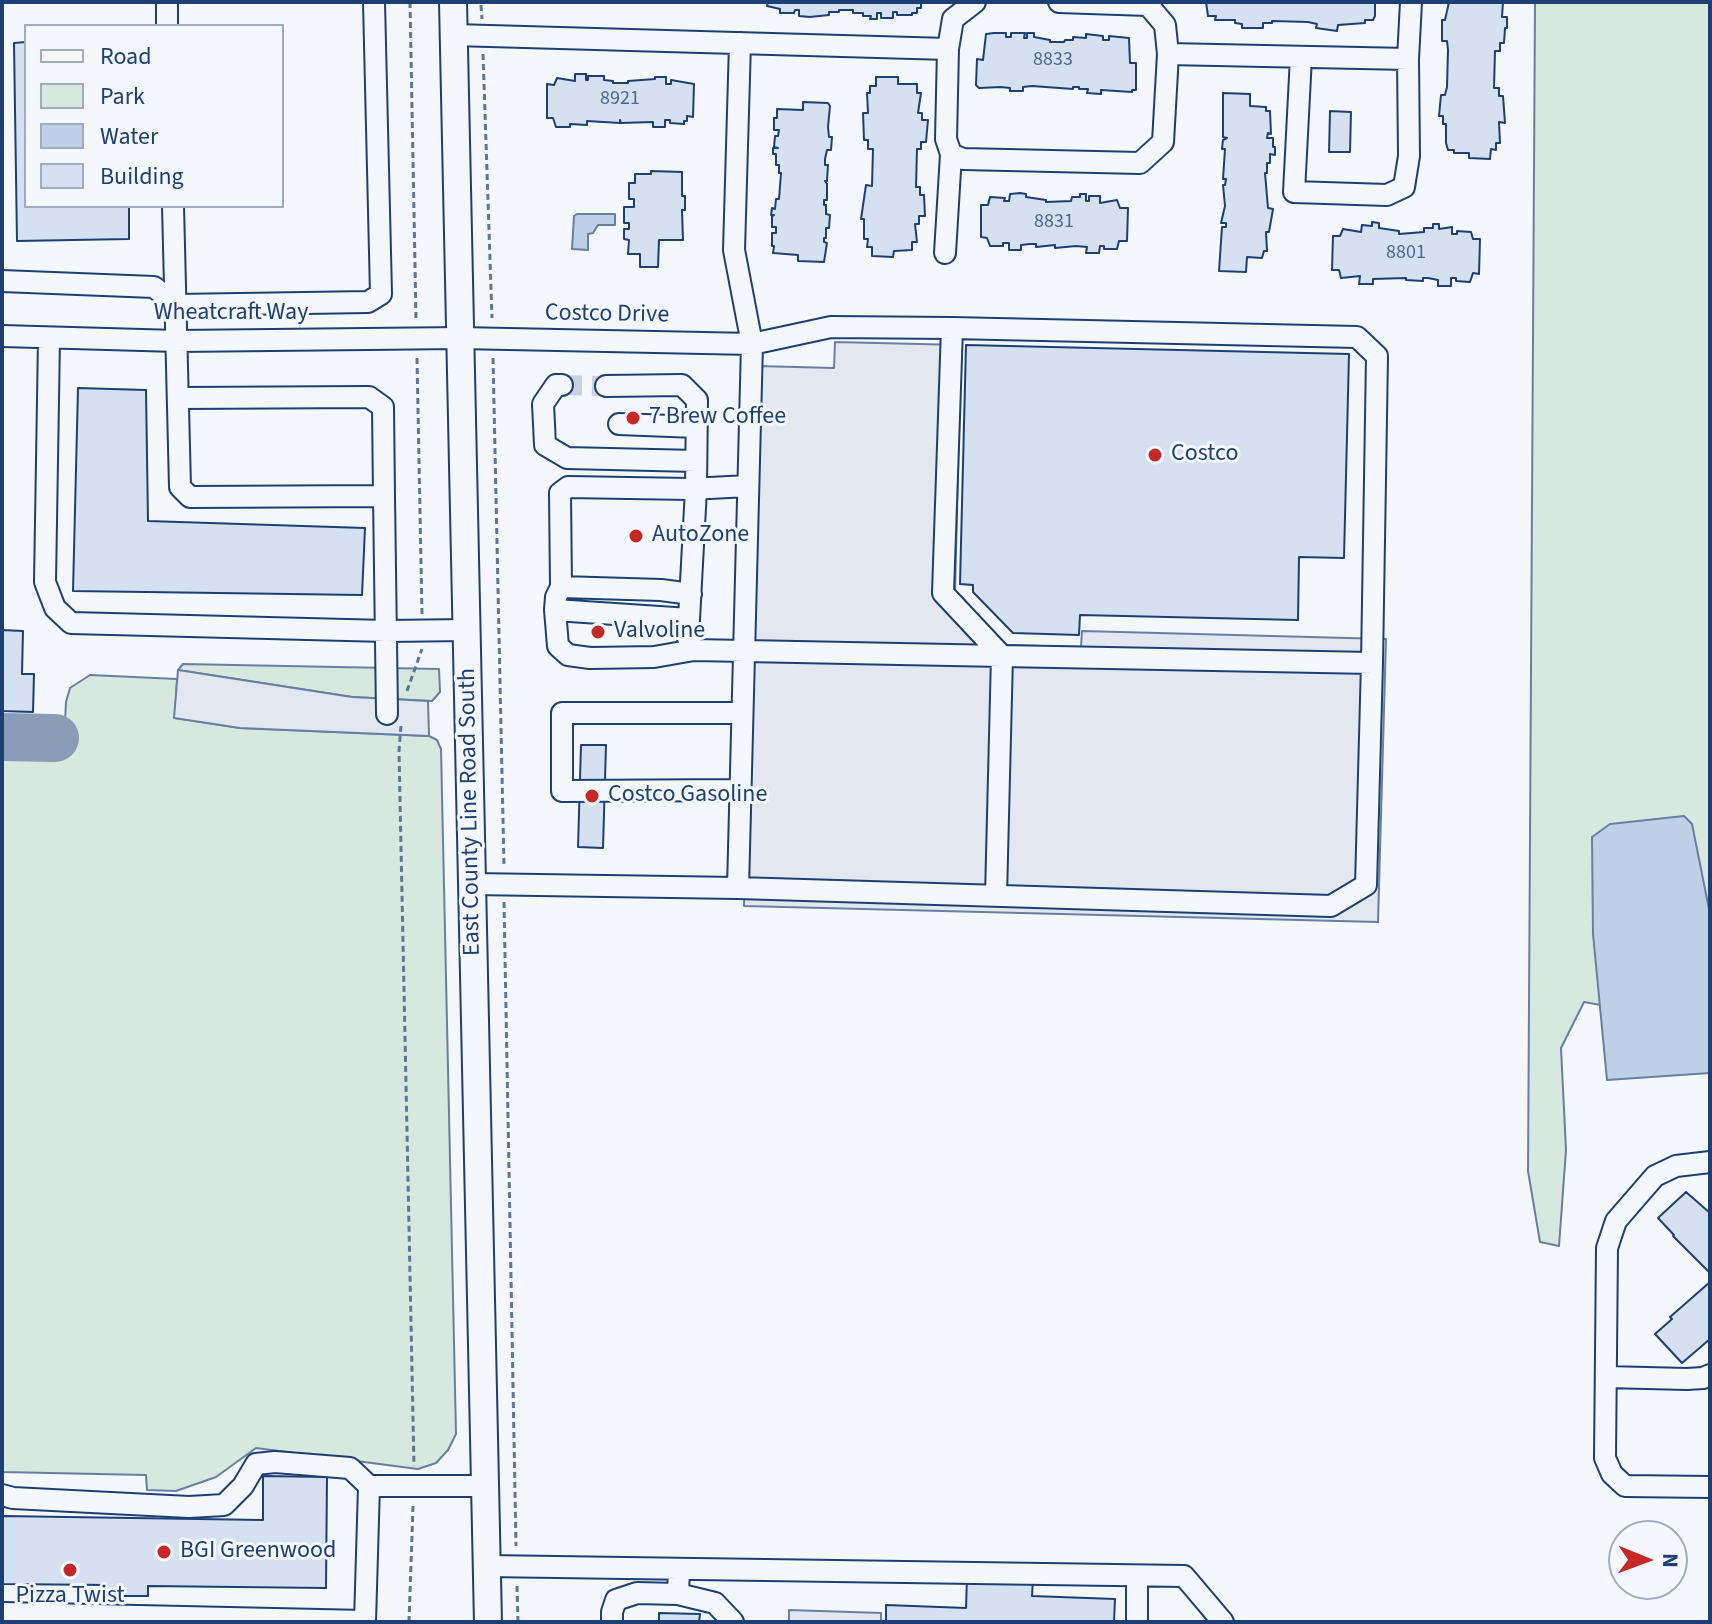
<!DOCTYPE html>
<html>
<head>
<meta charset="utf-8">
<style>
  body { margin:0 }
  #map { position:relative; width:1712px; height:1624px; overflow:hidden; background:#f4f7fb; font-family:"Source Sans 3",sans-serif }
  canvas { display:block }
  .frame { position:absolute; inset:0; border:4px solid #1d3f73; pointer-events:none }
  .legend { position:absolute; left:24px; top:24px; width:260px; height:184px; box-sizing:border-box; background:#f4f7fb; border:2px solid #9eadc5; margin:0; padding:10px 14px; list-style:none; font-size:24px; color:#1d3f73 }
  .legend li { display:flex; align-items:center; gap:16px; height:40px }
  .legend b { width:40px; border:2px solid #9eadc5 }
  .north { position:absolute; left:1608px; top:1520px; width:80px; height:80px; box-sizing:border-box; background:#f4f7fb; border:2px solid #9eadc5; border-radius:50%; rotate:91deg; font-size:22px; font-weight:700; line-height:32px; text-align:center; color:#1d3f73 }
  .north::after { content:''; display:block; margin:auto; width:28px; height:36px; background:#c62828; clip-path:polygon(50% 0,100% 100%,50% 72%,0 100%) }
</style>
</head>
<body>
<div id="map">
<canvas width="1712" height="1624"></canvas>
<div class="frame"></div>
<ul class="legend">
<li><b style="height:10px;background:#f4f7fb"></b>Road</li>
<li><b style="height:22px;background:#d7e8df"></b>Park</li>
<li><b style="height:22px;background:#bed0e5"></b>Water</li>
<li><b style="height:22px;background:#d5e0f0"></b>Building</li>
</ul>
<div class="north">N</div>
</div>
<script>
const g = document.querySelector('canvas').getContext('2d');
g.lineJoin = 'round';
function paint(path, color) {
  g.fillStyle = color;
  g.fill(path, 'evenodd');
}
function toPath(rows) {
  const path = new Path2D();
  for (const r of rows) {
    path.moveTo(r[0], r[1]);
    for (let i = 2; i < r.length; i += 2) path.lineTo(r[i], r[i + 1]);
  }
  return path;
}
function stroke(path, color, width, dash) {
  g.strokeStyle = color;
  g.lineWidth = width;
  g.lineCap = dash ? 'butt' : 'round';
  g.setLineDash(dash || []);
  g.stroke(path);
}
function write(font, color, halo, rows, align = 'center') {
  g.font = font + ' "Source Sans 3",sans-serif';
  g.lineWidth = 6;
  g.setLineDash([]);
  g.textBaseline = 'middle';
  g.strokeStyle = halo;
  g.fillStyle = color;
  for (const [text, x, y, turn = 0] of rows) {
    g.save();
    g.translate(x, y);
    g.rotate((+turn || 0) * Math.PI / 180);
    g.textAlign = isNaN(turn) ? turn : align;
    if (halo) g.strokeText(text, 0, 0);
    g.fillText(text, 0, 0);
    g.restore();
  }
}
const green = toPath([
  [1535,2,1710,2,1710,1017,1656,1015,1584,1002,1561,1048,1566,1150,1559,1246,1540,1242,1528,1171,1535,2],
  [183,664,439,669,440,692,432,701,352,697,178,670,183,664],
  [90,675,177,679,175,718,240,728,429,736,437,740,441,749,456,1434,448,1450,436,1463,418,1469,256,1448,216,1477,176,1491,147,1490,146,1475,2,1472,2,758,10,755,63,757,66,702,70,688,90,675]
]);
const parking = toPath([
  [835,342,961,345,955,592,1001,645,1081,647,1082,631,1386,639,1378,922,744,906,758,366,834,368,835,342],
  [178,670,352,697,428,701,429,736,240,728,174,718,178,670],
  [789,1610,881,1613,881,1622,789,1622,789,1610]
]);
const water = toPath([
  [577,214,615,214,615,225,598,225,593,233,588,234,588,250,572,249,574,216,577,214],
  [1684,816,1692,824,1710,914,1710,1073,1607,1080,1593,934,1592,837,1610,824,1684,816]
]);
const taxiway = toPath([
  [2,737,55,738]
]);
const building = toPath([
  [768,2,921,2,921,8,917,8,917,13,912,13,912,15,897,15,897,12,893,12,893,18,881,18,881,13,877,13,877,19,870,19,871,16,863,16,863,13,853,13,853,10,839,10,839,12,829,12,829,15,810,17,799,16,799,10,795,10,794,13,780,13,780,9,767,6,768,2],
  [1206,2,1375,2,1375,16,1373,20,1365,20,1365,23,1338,25,1337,31,1316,28,1317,24,1308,22,1272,21,1272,23,1263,23,1263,28,1242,28,1242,24,1235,23,1235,20,1215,20,1216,16,1208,16,1206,2],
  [1449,2,1503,2,1502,17,1507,17,1507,28,1505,28,1504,43,1500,43,1500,51,1495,51,1494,88,1499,88,1499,96,1503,96,1505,123,1499,122,1500,143,1496,143,1496,150,1491,149,1490,159,1469,158,1469,153,1454,153,1454,150,1448,150,1446,143,1446,124,1443,124,1443,116,1439,116,1441,95,1445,95,1447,87,1448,50,1447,41,1442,41,1442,20,1445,20,1449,2],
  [994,33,1006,33,1006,37,1011,37,1011,33,1025,33,1024,38,1027,38,1027,33,1034,33,1034,37,1050,40,1050,42,1064,42,1065,40,1073,40,1073,37,1086,38,1086,34,1103,36,1103,40,1109,40,1109,36,1129,38,1130,63,1136,63,1136,90,1132,90,1132,92,1101,90,1101,94,1087,93,1088,89,1079,89,1079,87,1073,87,1073,89,1032,86,1023,87,1023,91,1010,91,1010,88,1001,87,979,88,976,85,977,59,983,60,986,34,994,33],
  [26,42,26,206,129,206,129,239,17,241,14,43,26,42],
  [575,74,586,74,586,80,588,80,588,76,604,76,604,80,613,81,613,83,628,83,628,81,655,79,655,77,666,77,666,84,671,84,671,80,694,84,693,117,687,116,687,121,684,121,684,124,670,123,670,120,665,120,665,127,653,127,653,122,621,123,620,120,620,123,587,121,587,125,570,124,570,127,556,127,553,118,547,118,547,84,554,85,557,78,575,81,575,74],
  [876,77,898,77,898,84,917,84,917,93,921,93,918,113,922,113,922,120,928,120,926,142,921,142,921,149,917,149,916,187,920,187,920,195,924,195,925,216,919,216,919,224,915,224,917,242,912,242,912,250,894,251,893,257,872,256,872,247,867,247,868,239,864,239,864,219,861,219,866,185,872,186,873,149,868,149,868,140,864,140,863,113,868,113,867,93,870,93,870,86,876,86,876,77],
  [1223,93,1250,94,1250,106,1266,107,1266,111,1270,111,1271,134,1268,133,1267,138,1273,138,1273,147,1275,147,1275,155,1270,154,1270,163,1267,163,1267,173,1265,173,1268,208,1273,209,1269,232,1266,232,1267,251,1264,251,1262,258,1247,257,1246,272,1219,271,1222,227,1226,227,1226,223,1221,223,1225,206,1223,185,1225,185,1226,179,1223,179,1225,149,1222,149,1223,140,1227,138,1223,137,1223,93],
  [803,102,828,103,830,106,828,127,829,137,832,137,831,150,827,150,825,159,825,165,828,165,827,181,825,181,827,184,827,200,824,200,824,205,826,205,826,214,830,215,829,228,826,228,826,238,824,238,824,242,827,243,824,262,798,261,798,255,773,253,774,246,772,246,772,233,776,233,776,227,772,227,772,216,774,215,771,215,772,208,775,209,776,199,779,199,781,173,779,173,779,165,776,165,776,154,773,154,773,148,778,148,774,147,775,136,778,136,779,130,774,130,774,118,777,118,777,109,803,110,803,102],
  [1330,111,1351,112,1350,152,1329,152,1330,111],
  [651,171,682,172,682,196,685,196,685,210,682,210,683,240,659,240,658,267,640,267,640,254,628,254,629,240,624,239,624,229,629,229,629,223,624,223,624,207,634,207,634,199,629,199,629,183,635,183,635,174,651,174,651,171],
  [1020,193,1026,194,1026,197,1046,200,1046,202,1071,201,1072,197,1080,197,1080,194,1086,194,1086,201,1089,201,1089,196,1100,196,1100,203,1117,200,1120,208,1128,208,1127,241,1119,241,1117,249,1104,249,1104,246,1100,246,1099,253,1086,253,1087,247,1076,246,1055,248,1055,245,1036,247,1036,244,1030,244,1021,245,1021,250,1009,250,1009,243,1003,243,1003,246,990,246,987,238,981,237,981,205,988,205,990,197,1005,198,1004,201,1009,201,1010,194,1020,193],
  [1372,222,1379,223,1379,228,1399,231,1399,234,1424,232,1424,228,1433,228,1433,224,1439,224,1439,229,1452,227,1452,234,1457,234,1457,231,1471,232,1473,239,1480,239,1479,274,1473,273,1470,282,1456,281,1456,278,1451,278,1451,286,1438,286,1438,280,1428,278,1423,278,1423,281,1406,280,1406,278,1373,279,1373,284,1359,284,1360,276,1341,278,1339,270,1332,270,1333,236,1340,236,1343,229,1361,232,1362,225,1372,226,1372,222],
  [966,345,1349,354,1344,558,1299,557,1298,620,1080,615,1079,635,1013,633,973,592,973,585,960,584,966,345],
  [78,388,146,390,148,521,365,528,362,595,73,591,78,388],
  [2,630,23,631,22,674,34,674,33,712,2,711,2,630],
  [581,745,606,745,603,848,578,847,581,745],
  [1686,1192,1710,1213,1710,1273,1673,1236,1674,1235,1658,1218,1686,1192],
  [1710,1282,1710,1339,1682,1363,1655,1334,1672,1319,1670,1317,1710,1282],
  [263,1476,327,1477,326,1588,148,1586,148,1596,107,1596,107,1585,2,1584,2,1516,263,1520,263,1476],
  [967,1577,1033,1579,1032,1596,1115,1599,1114,1622,886,1622,886,1605,966,1608,967,1577],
  [659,1613,700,1614,699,1622,659,1622,659,1613]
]);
const minorTunnel = toPath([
  [562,385,606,386]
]);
const path = toPath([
  [410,2,416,318],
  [481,5,482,19],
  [483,54,492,318],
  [417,358,422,614],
  [493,358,504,866],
  [407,691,422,649],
  [401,726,399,751,414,1466],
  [504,902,516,1546],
  [517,1586,518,1622],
  [409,1622,413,1506]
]);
const minor = toPath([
  [167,2,167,26],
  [1059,2,1148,5,1165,25,1168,54,1408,59,1409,156,1404,187,1387,195,1294,192,1301,57],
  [454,35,948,49,953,19,975,2],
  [948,49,946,139,951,154,963,159,1140,163,1163,142,1168,54],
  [1408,59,1411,2],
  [173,206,180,487,190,497,384,496,383,407,369,397,178,398],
  [945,253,951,154],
  [2,281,154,287,176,305,368,302,381,294,374,2],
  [952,328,1357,337,1377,356,1372,663],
  [2,336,177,341,460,338,752,344,831,327,952,328,943,593,1002,656,1372,663,1366,885,1331,906,738,888],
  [49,339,45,582,55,608,71,623,386,631,467,630],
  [562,385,556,385,543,404,545,445,567,458,696,461],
  [606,386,682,385,697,400,696,489,688,638,694,650,1002,656,996,896],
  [619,424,696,427],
  [384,496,387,714],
  [561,587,661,590,691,594],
  [555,610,689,619],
  [694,650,654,657,590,658,568,655,558,646,555,610,556,597,561,587,560,493,568,487,690,489,748,486],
  [740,790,562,791,562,713,742,713],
  [472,884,738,888,752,344,734,250,740,43],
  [1710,1162,1676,1166,1655,1176,1616,1221,1607,1248,1605,1458,1612,1474,1625,1486,1710,1487],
  [1606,1377,1687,1379,1703,1378,1710,1375],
  [2,1495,13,1498,189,1507,224,1505,243,1486,256,1464,275,1462,350,1468,369,1486],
  [486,1566,1184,1576,1223,1622],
  [678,1594,715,1603,733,1622],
  [2,1613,365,1621],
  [365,1622,369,1486,484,1486],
  [612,1622,612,1612,616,1600,637,1593,678,1594,679,1569],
  [1137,1622,1137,1576]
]);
const major = toPath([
  [453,2,488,1622]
]);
const markers = [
  [633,418,8,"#c62828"],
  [1155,455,8,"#c62828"],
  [636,536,8,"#c62828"],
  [598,632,8,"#c62828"],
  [592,796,8,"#c62828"],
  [164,1552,8,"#c62828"],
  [70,1570,8,"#c62828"]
];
const numberNames = [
  ["8833",1053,61],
  ["8921",620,100],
  ["8831",1054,223],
  ["8801",1406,254]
];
const streetNames = [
  ["Wheatcraft Way",231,314],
  ["Costco Drive",607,315,1],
  ["East County Line Road South",471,812,-91]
];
const poiNames = [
  ["7 Brew Coffee",649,418],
  ["Costco",1171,455],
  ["AutoZone",652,536],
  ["Valvoline",614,632],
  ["Costco Gasoline",608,796],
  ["BGI Greenwood",180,1552],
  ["Pizza Twist",70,1597,"center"]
];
paint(green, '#d7e8df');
stroke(green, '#687fa3', 2);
paint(parking, '#e3e8f0');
stroke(parking, '#687fa3', 2);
paint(water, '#bed0e5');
stroke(water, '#687fa3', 2);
stroke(taxiway, '#889bb7', 48);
paint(building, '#d5e0f0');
stroke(building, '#1d3f73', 2);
stroke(minorTunnel, '#c9d2e0', 20, [20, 10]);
stroke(minor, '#1d3f73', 24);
stroke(major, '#1d3f73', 30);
stroke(path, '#5e769c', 3, [6, 4]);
stroke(minor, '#f4f7fb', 20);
stroke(major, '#f4f7fb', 26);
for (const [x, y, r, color] of markers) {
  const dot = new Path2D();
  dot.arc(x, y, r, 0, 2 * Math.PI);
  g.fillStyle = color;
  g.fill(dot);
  stroke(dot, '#f4f7fb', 3);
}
write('20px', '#4b6792', null, numberNames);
write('24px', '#1d3f73', '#f4f7fb', streetNames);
write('24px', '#1d3f73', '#f4f7fb', poiNames, 'left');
</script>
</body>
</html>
